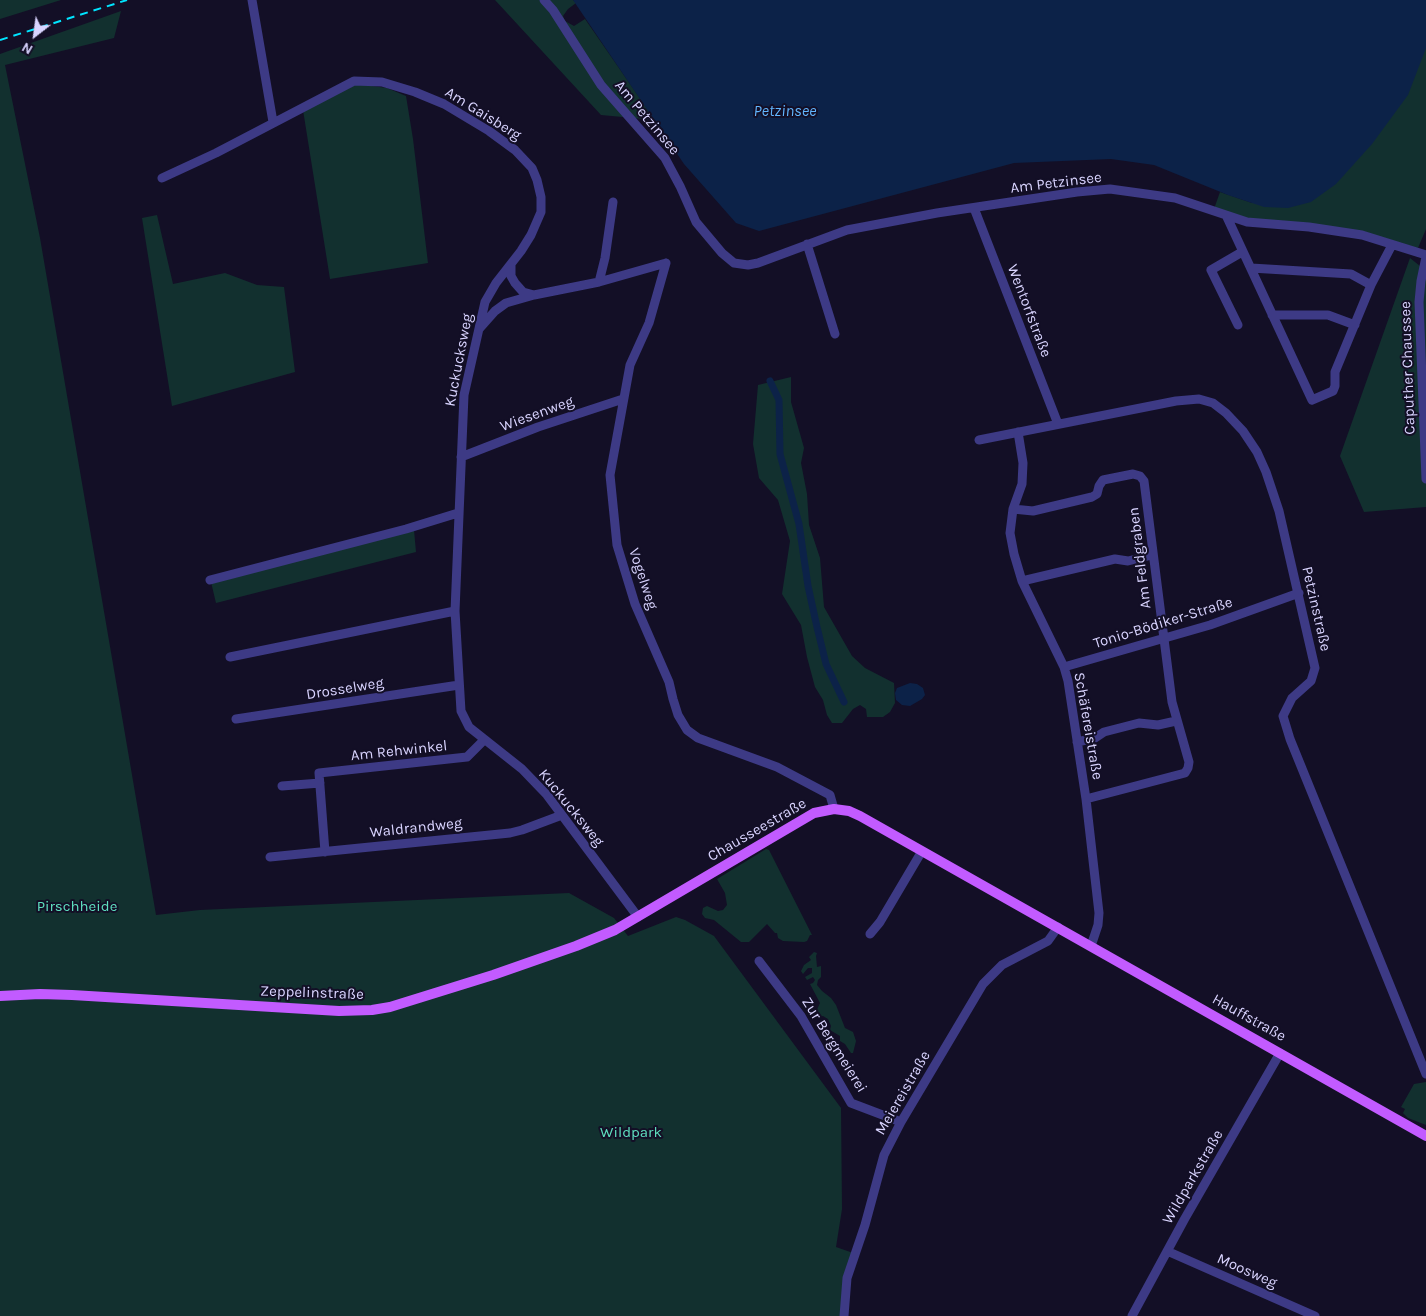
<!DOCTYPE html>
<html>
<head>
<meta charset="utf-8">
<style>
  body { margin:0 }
  #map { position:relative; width:1426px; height:1316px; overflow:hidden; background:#130f26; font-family:Karla,sans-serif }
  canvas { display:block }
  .north { position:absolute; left:10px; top:10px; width:50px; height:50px; -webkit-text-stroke:4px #130f26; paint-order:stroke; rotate:210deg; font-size:14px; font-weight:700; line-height:20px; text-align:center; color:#d9d4ff }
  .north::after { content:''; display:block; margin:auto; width:18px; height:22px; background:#d9d4ff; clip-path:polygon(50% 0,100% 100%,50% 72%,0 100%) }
</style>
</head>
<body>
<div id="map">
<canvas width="1426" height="1316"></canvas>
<div class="north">N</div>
</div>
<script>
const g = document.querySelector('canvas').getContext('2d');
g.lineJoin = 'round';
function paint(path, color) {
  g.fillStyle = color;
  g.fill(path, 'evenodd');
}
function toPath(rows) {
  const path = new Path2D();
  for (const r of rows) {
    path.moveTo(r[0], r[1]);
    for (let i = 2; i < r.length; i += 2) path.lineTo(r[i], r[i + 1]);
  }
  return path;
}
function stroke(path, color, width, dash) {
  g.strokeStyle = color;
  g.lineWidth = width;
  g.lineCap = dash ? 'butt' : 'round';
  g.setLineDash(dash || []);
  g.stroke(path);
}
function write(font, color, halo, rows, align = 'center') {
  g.font = font + ' Karla,sans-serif';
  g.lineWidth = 4;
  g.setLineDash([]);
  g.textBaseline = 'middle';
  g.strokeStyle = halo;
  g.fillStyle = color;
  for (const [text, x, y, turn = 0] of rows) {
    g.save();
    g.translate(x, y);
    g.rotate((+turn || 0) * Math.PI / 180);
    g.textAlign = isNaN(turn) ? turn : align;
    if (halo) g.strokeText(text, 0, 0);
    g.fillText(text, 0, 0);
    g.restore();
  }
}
const green = toPath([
  [0,0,61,0,0,19],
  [495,0,573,0,576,3,568,9,563,16,565,21,574,26,585,19,655,120,601,115],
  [121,11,114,38,5,65,40,238,156,915,200,910,569,893,614,918,628,936,676,917,685,920,714,936,841,1108,842,1209,836,1247,856,1254,844,1316,0,1316,0,54],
  [1426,21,1426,229,1418,248,1247,220,1214,209,1220,192,1252,203],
  [357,84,387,88,406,96,413,139,428,263,330,279,303,110],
  [157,215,173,284,225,273,257,285,284,287,295,372,172,406,142,218],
  [1410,258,1425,270,1426,268,1426,507,1364,512,1340,456],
  [791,377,791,402,804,448,801,463,807,494,809,525,820,558,824,607,852,656,865,668,894,683,895,703,890,712,883,717,867,717,866,709,860,705,853,709,842,723,832,723,827,715,823,700,815,687,807,657,801,625,782,594,790,541,778,500,759,478,753,444,758,385],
  [414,530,416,552,216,603,211,582],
  [766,849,769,850,810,931,812,935,810,935,807,941,804,942,783,941,778,938,777,933,775,933,767,924,749,942,741,942,714,920,705,918,702,914,703,908,707,906,718,911,723,910,727,905,725,893,717,879],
  [814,952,817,953,816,956,817,967,821,966,821,977,818,980,817,985,822,991,831,998,836,1005,845,1028,853,1032,856,1041,853,1053,851,1053,845,1044,840,1041,840,1036,830,1030,831,1026,828,1019,823,1016,813,1018,820,1003,810,984,813,983,815,980,813,977,807,980,805,977,812,973,812,968,808,968,803,974,801,971,804,965,811,960,809,957],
  [1426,1082,1426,1125,1408,1118,1403,1113,1405,1109,1401,1107,1414,1084]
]);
const water = toPath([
  [573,0,1426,0,1426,48,1408,95,1372,144,1336,184,1311,202,1288,208,1264,207,1228,195,1154,165,1111,159,1014,163,759,231,736,223,684,164],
  [910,683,917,684,923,688,925,695,922,699,910,706,902,705,896,700,895,693,897,688]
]);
const canal = toPath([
  [770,381,779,400,780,454,799,524,808,586,817,627,826,664,844,702]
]);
const minor = toPath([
  [252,0,273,122],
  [544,0,553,10,601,85,665,158,680,186,696,222,722,253,734,263,748,265,758,263,847,230,937,213,1077,192,1110,189,1175,198,1247,222,1309,227,1362,235,1426,255],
  [162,178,216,153,354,81,382,82,415,92,444,104,489,131,515,150,532,168,537,180,541,197,541,212,531,235,521,251,496,283,485,302,464,395,455,611,461,711,469,727,522,769,547,795,638,917],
  [974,208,1058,424],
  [1226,215,1312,400,1333,391,1335,386,1335,372,1371,285,1392,245],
  [807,244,835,334],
  [1426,257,1421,281,1419,302,1426,479],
  [666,263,649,323,630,365,610,475,617,545,635,604,669,682,673,699,678,715,687,730,698,738,777,767,830,795,834,809],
  [511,264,511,276,515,283,523,292,534,295,599,282,666,263],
  [1251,268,1351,274,1371,285],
  [599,282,605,258,613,202],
  [1272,315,1328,315,1355,325],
  [1238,325,1211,270,1242,252],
  [479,329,495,311,506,303,534,295],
  [1018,432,1023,463,1022,484,1013,509,1010,533,1014,554,1022,581,1064,667,1068,681,1086,799,1099,913,1098,925,1091,946],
  [979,440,1176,401,1199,399,1213,403,1226,413,1243,431,1257,452,1266,472,1279,511,1315,668,1311,681,1292,698,1283,716,1290,739,1426,1074],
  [461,457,538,427,623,399],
  [1013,509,1033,511,1092,497,1097,494,1099,486,1103,480,1133,474,1140,476,1144,481,1172,702,1189,762,1188,768,1185,773,1086,799],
  [210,580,406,529,458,513],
  [1022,581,1115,559,1128,561,1152,555],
  [230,657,455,611],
  [1064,667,1210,625,1299,593],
  [236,719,459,685],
  [1077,742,1095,738,1104,732,1139,723,1158,725,1176,721],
  [282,786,320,783],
  [325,852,319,773,467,757,484,740],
  [270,857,510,833,522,830,562,815],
  [870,934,880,922,922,851],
  [759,961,801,1016,851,1103,901,1122],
  [1167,1251,1315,1316],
  [844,1316,847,1278,865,1225,884,1155,901,1122,983,984,1002,965,1048,941,1058,927],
  [1132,1316,1184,1220,1280,1053]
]);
const major = toPath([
  [0,996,40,994,72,995,339,1011,372,1010,390,1007,493,975,576,946,615,930,814,813,834,809,849,811,860,816,1426,1136]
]);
const rail = toPath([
  [0,40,127,0]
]);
const streetNames = [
  ["Am Gaisberg",483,114,32],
  ["Am Petzinsee",647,118,50],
  ["Am Petzinsee",1056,183,-7],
  ["Wentorfstraße",1029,311,69],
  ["Kuckucksweg",459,360,-79],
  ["Caputher Chaussee",1408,368,-92],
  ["Wiesenweg",537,414,-20],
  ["Am Feldgraben",1140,558,-97],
  ["Vogelweg",643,579,72],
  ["Petzinstraße",1316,609,77],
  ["Tonio-Bödiker-Straße",1163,623,-17],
  ["Drosselweg",345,689,-9],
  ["Schäfereistraße",1088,726,80],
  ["Am Rehwinkel",399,751,-6],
  ["Kuckucksweg",571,808,51],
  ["Waldrandweg",416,828,-6],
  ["Chausseestraße",757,830,-30],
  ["Zeppelinstraße",312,993,2],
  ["Hauffstraße",1249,1018,29],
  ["Zur Bergmeierei",834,1045,58],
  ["Meiereistraße",903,1093,-60],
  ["Wildparkstraße",1193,1177,-60],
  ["Moosweg",1247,1271,24]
];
const parkNames = [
  ["Pirschheide",77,907],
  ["Wildpark",631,1133]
];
const waterNames = [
  ["Petzinsee",785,111]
];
paint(green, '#12302f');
paint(water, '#0c2248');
stroke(canal, '#0c2248', 7);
stroke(minor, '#3d3a85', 9);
stroke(major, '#c25bff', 10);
stroke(rail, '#00e5ff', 2, [8, 6]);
write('15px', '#d9d4ff', '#130f26', streetNames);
write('15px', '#5fe0c0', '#130f26', parkNames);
write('italic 16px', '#62b6ff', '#130f26', waterNames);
</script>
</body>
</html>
